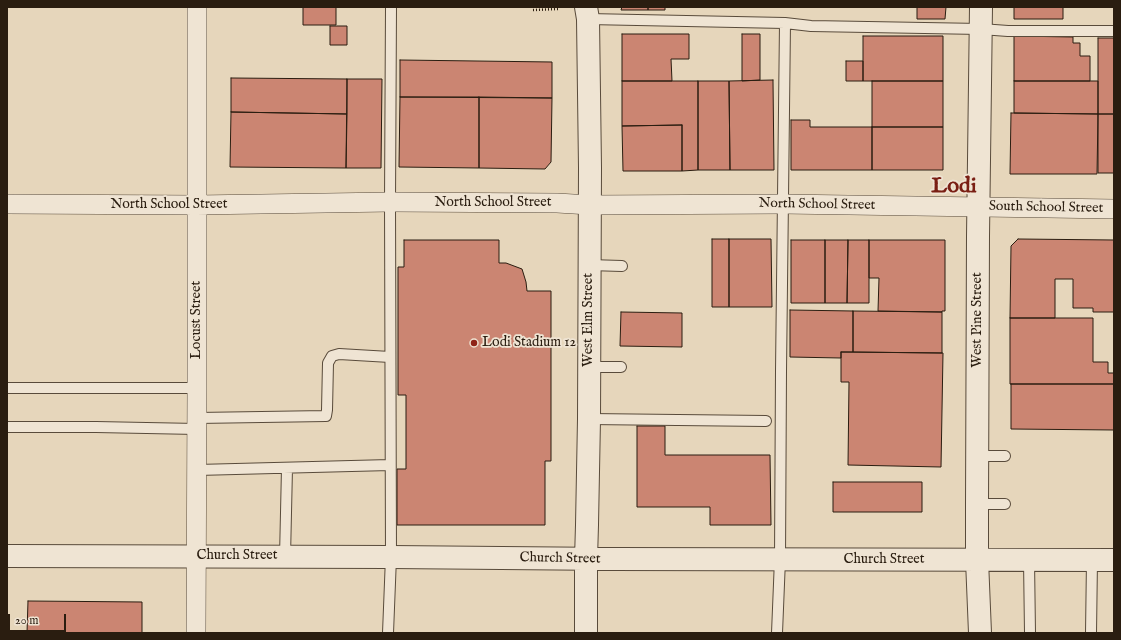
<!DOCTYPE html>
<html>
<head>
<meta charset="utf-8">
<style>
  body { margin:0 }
  #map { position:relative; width:1121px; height:640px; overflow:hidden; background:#e6d6bb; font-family:"IM FELL English",serif }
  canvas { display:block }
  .frame { position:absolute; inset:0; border:8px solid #2a1d10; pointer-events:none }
  .scale { position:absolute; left:8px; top:614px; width:58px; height:18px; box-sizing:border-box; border:2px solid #2a1d10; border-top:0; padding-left:5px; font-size:12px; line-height:14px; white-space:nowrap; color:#2a1d10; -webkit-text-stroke:3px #efe4d3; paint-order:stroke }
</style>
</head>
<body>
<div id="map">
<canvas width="1121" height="640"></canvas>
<div class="frame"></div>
<div class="scale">20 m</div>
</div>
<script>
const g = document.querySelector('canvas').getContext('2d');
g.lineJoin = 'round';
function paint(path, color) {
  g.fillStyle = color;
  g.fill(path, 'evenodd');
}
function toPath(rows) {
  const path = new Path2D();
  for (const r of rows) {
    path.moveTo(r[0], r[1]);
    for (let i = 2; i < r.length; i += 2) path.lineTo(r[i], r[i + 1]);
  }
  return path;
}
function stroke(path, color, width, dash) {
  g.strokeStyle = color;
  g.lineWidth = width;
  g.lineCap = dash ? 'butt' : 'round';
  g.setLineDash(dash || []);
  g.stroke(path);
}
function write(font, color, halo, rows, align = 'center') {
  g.font = font + ' "IM FELL English",serif';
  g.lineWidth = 3.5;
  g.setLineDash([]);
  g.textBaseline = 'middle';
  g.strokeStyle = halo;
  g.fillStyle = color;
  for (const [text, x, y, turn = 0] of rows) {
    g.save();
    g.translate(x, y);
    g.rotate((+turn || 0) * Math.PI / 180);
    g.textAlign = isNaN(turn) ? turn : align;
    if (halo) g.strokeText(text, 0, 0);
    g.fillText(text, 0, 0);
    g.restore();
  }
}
const building = toPath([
  [303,7,336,7,336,25,303,25,303,7],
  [622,7,648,7,648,10,621,10,622,7],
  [648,7,665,7,665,10,648,10,648,7],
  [917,7,946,7,945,19,917,19,917,7],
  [1014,7,1063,7,1063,19,1014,19,1014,7],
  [330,26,347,26,347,45,330,45,330,26],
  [622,34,689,34,689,59,671,59,672,81,622,81,622,34],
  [742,34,760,34,760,80,742,81,742,34],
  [863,36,943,36,943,81,863,81,863,36],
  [1014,36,1073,37,1073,43,1080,43,1080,56,1090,56,1090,81,1014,81,1014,36],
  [1098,38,1114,38,1114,114,1098,114,1098,38],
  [400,60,552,62,552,98,400,97,400,60],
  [846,61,863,61,863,81,846,81,846,61],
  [231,78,347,79,347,114,231,112,231,78],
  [347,79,382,79,381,168,346,168,347,79],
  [773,80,774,170,730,170,729,81,773,80],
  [622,81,698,81,698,170,682,171,682,125,622,126,622,81],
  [698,81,729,81,730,170,698,170,698,81],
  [872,81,943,81,943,127,872,127,872,81],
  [1014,81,1098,81,1098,114,1014,113,1014,81],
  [400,97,479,97,479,168,399,167,400,97],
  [479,97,552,98,551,162,545,169,479,168,479,97],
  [231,112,347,114,346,168,230,167,231,112],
  [1011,113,1098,114,1097,174,1010,174,1011,113],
  [1098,114,1114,114,1114,173,1098,173,1098,114],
  [791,120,810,120,810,127,872,127,872,170,791,170,791,120],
  [682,125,682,171,623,171,622,126,682,125],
  [872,127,943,127,943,170,872,170,872,127],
  [712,239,729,239,729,307,712,307,712,239],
  [729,239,771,239,772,307,729,307,729,239],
  [1018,239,1114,240,1114,312,1093,312,1093,308,1073,308,1073,279,1055,279,1055,318,1010,318,1011,246,1018,239],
  [404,240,499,240,499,263,506,263,522,269,526,282,527,291,551,291,551,461,545,461,545,525,397,525,397,469,406,469,406,395,398,395,398,267,404,267,404,240],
  [791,240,825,240,825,303,791,303,791,240],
  [825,240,848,240,847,303,825,303,825,240],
  [848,240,869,240,869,303,847,303,848,240],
  [869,240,945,240,945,311,942,311,942,312,878,311,879,278,869,278,869,240],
  [790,310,853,311,853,352,841,352,841,358,790,357,790,310],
  [853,311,942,312,942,353,853,352,853,311],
  [621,312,682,313,682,347,620,346,621,312],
  [1010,318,1093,318,1093,362,1108,362,1108,373,1114,373,1114,384,1010,384,1010,318],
  [841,352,943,353,941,467,848,465,849,382,841,382,841,352],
  [1011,384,1114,384,1114,430,1011,429,1011,384],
  [637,426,665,426,665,455,770,455,771,525,710,525,710,507,637,507,637,426],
  [833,482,922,482,922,512,833,512,833,482],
  [28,601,142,602,142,633,27,633,28,601]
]);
const path = toPath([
  [533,10,558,9]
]);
const service = toPath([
  [588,19,785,23,811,26,981,29,1008,31,1114,31],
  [589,265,622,266],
  [589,367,621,367],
  [7,388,197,388],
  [197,418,326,416,327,410,328,363,332,356,339,354,390,357],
  [589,419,766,421],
  [7,427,96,427,197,429],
  [978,456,1005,456],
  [197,470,390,465],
  [977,504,1005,504],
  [285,557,287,468],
  [1029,560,1030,633],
  [388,633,391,557,390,202,391,7],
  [777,633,780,559,781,371,785,23],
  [1091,633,1092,560]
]);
const minor = toPath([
  [7,204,197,205,390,202,557,203,590,205,783,204,1114,209],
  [196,633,197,388,197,7]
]);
const tertiary = toPath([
  [7,556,391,557,612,559,1114,560],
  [586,633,586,559,587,525,589,419,590,168,588,19,586,7],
  [980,633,977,560,977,504,978,236,981,7]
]);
const markers = [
  [474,343,4,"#8f2418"]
];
const streetNames = [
  ["North School Street",493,203],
  ["North School Street",169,205],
  ["North School Street",817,205,1],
  ["South School Street",1046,208,1],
  ["Locust Street",197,320,-90],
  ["West Elm Street",589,320,-90],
  ["West Pine Street",978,320,-90],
  ["Church Street",237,556],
  ["Church Street",560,559,1],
  ["Church Street",884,560]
];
const poiNames = [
  ["Lodi Stadium 12",482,343]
];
const townNames = [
  ["Lodi",954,187]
];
paint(building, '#cb8572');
stroke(building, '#2a1d10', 1);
stroke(service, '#594b3b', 12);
stroke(minor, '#594b3b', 20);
stroke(tertiary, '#594b3b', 24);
stroke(path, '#2a1d10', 2.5, [1, 2]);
stroke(service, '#efe4d3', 10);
stroke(minor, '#efe4d3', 19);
stroke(tertiary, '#efe4d3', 22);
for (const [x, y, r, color] of markers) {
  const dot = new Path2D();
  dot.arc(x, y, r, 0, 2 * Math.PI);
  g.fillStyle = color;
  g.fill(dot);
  stroke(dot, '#efe4d3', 1.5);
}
write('14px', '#2a1d10', '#efe4d3', streetNames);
write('14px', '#2a1d10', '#efe4d3', poiNames, 'left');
write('bold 22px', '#7a1f14', '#efe4d3', townNames);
</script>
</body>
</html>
